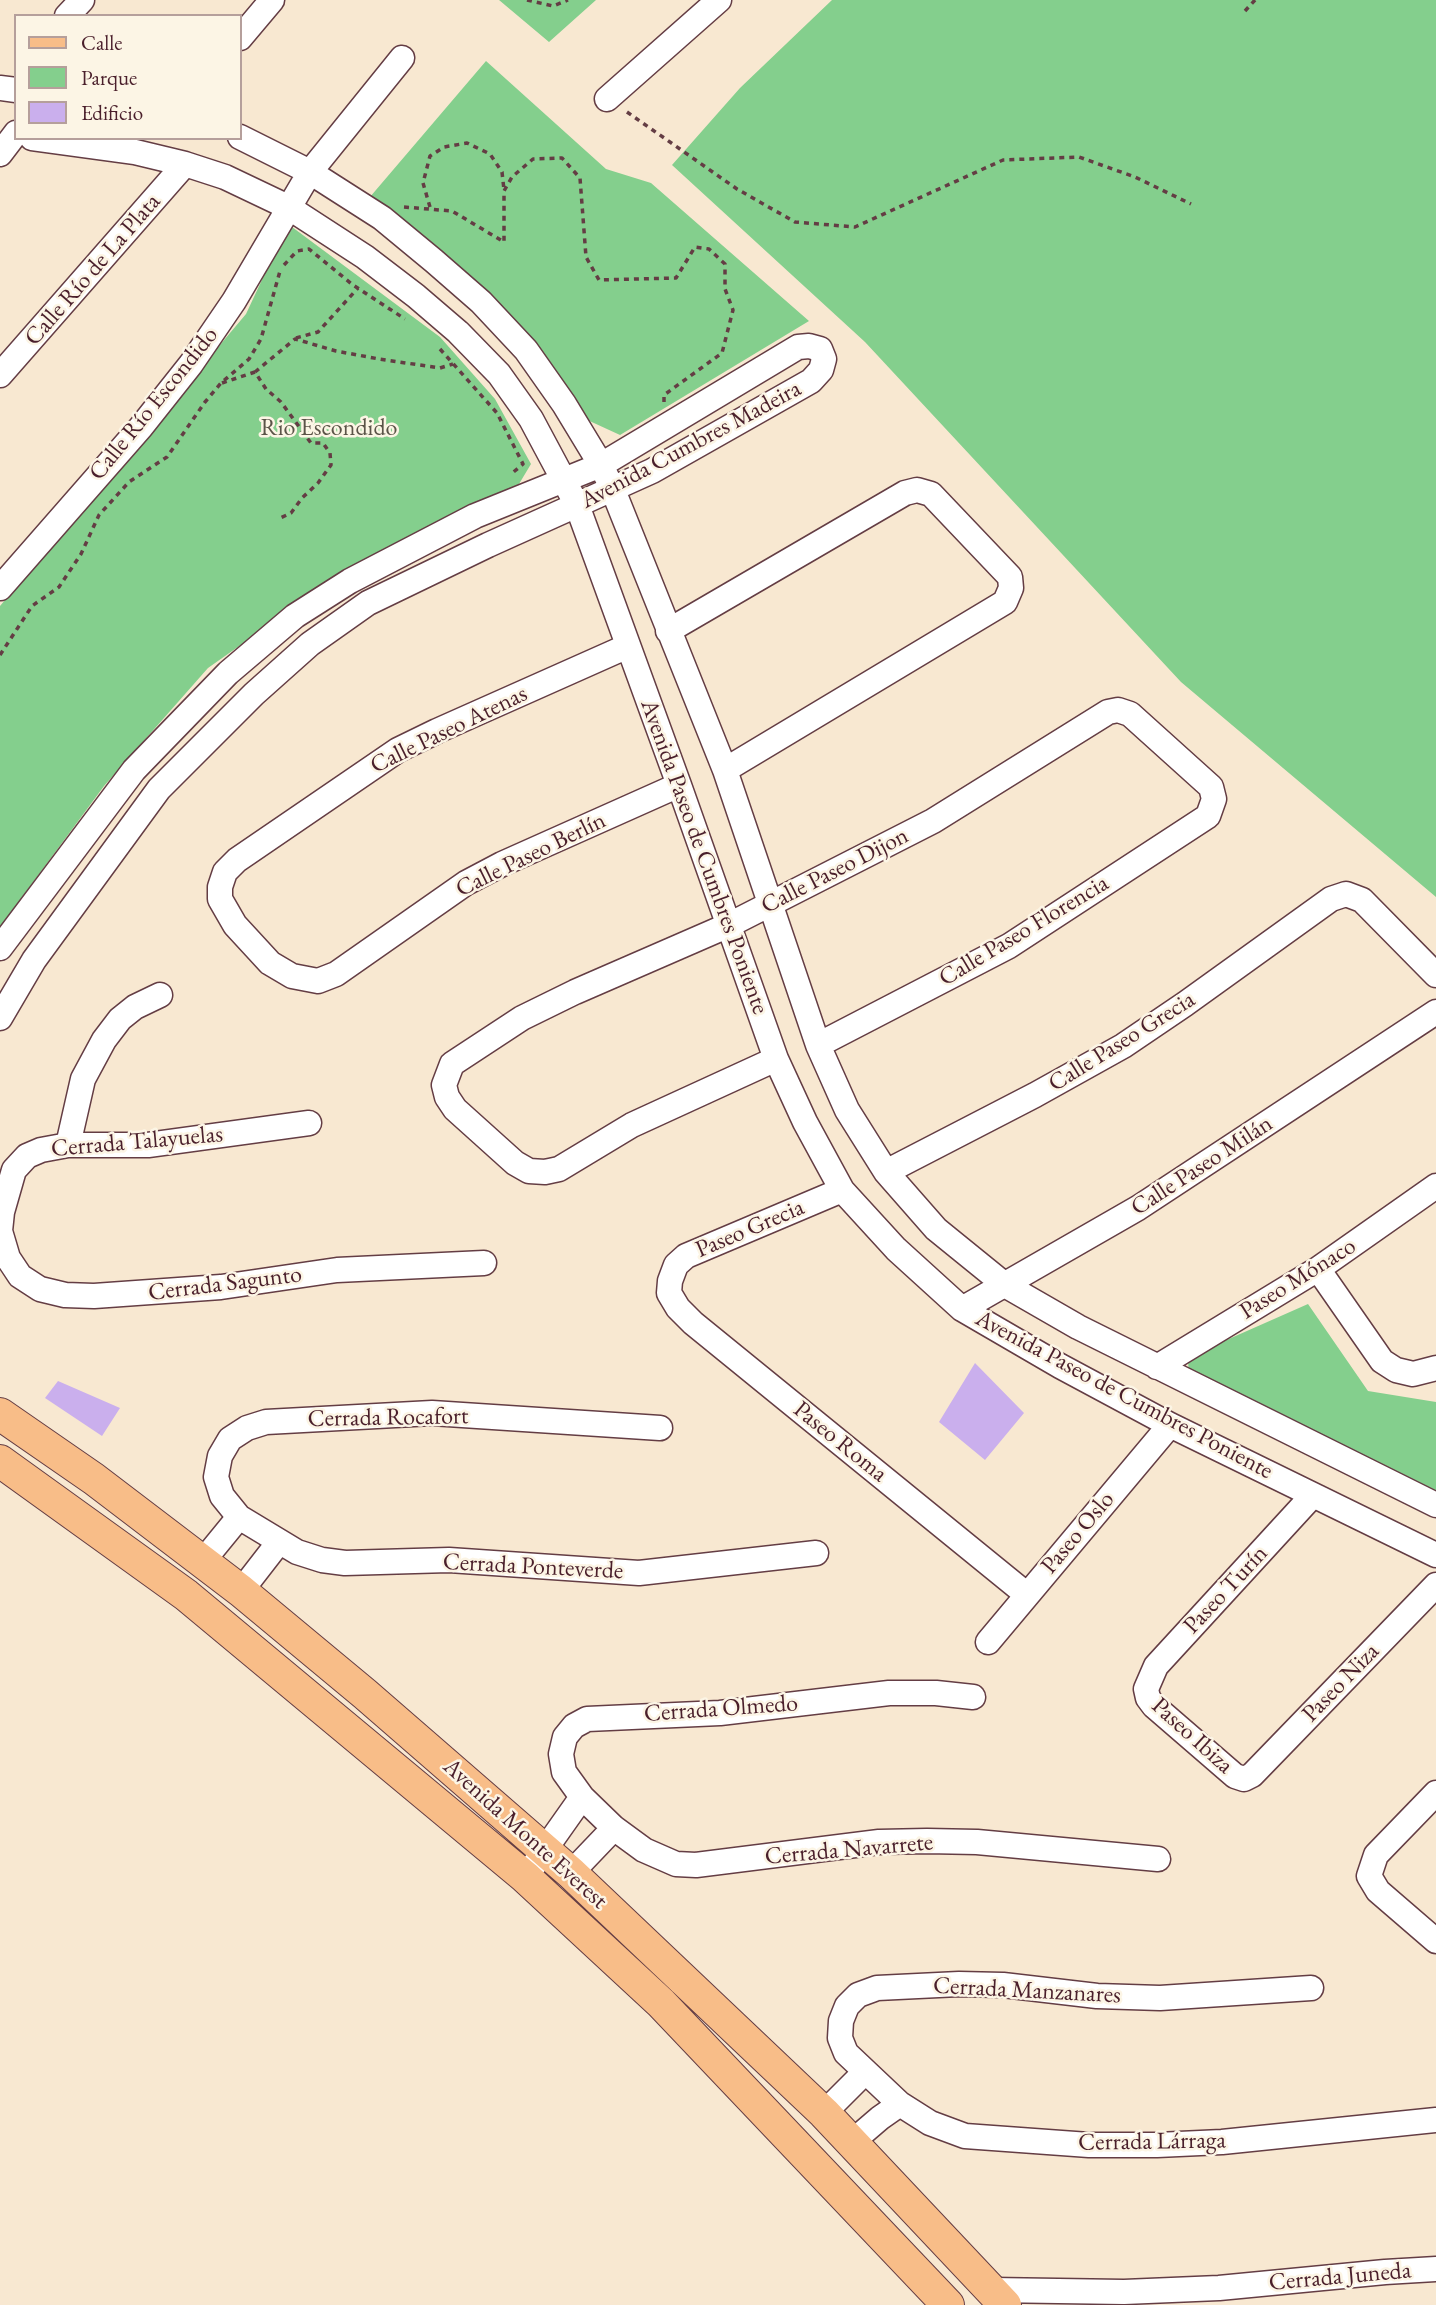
<!DOCTYPE html>
<html>
<head>
<meta charset="utf-8">
<style>
  body { margin:0 }
  #map { position:relative; width:1436px; height:2305px; overflow:hidden; background:#f8e8d1; font-family:"EB Garamond",serif }
  canvas { display:block }
  .legend { position:absolute; left:14px; top:14px; width:228px; height:126px; box-sizing:border-box; background:#fcf5e5; border:2px solid #b59f9b; margin:0; padding:9px 12px; list-style:none; font-size:21px; color:#4a1f2b }
  .legend li { display:flex; align-items:center; gap:14px; height:35px }
  .legend b { width:35px; border:2px solid #b59f9b }
</style>
</head>
<body>
<div id="map">
<canvas width="1436" height="2305"></canvas>
<ul class="legend">
<li><b style="height:9px;background:#f8bd88"></b>Calle</li>
<li><b style="height:19px;background:#84cf8d"></b>Parque</li>
<li><b style="height:19px;background:#caafed"></b>Edificio</li>
</ul>
</div>
<script>
const g = document.querySelector('canvas').getContext('2d');
g.lineJoin = 'round';
function paint(path, color) {
  g.fillStyle = color;
  g.fill(path, 'evenodd');
}
function toPath(rows) {
  const path = new Path2D();
  for (const r of rows) {
    path.moveTo(r[0], r[1]);
    for (let i = 2; i < r.length; i += 2) path.lineTo(r[i], r[i + 1]);
  }
  return path;
}
function stroke(path, color, width, dash) {
  g.strokeStyle = color;
  g.lineWidth = width;
  g.lineCap = dash ? 'butt' : 'round';
  g.setLineDash(dash || []);
  g.stroke(path);
}
function write(font, color, halo, rows, align = 'center') {
  g.font = font + ' "EB Garamond",serif';
  g.lineWidth = 5;
  g.setLineDash([]);
  g.textBaseline = 'middle';
  g.strokeStyle = halo;
  g.fillStyle = color;
  for (const [text, x, y, turn = 0] of rows) {
    g.save();
    g.translate(x, y);
    g.rotate((+turn || 0) * Math.PI / 180);
    g.textAlign = isNaN(turn) ? turn : align;
    if (halo) g.strokeText(text, 0, 0);
    g.fillText(text, 0, 0);
    g.restore();
  }
}
const green = toPath([
  [499,0,596,0,549,42],
  [832,0,1436,0,1436,897,1181,682,865,342,672,165,740,88],
  [486,61,606,169,651,183,809,321,620,435,570,412,484,301,364,204],
  [288,224,440,337,495,399,531,464,519,484,323,587,208,668,104,786,0,927,0,606,246,314],
  [1308,1304,1368,1391,1436,1402,1436,1501,1189,1382,1188,1357]
]);
const building = toPath([
  [975,1363,1024,1413,985,1460,939,1422],
  [58,1381,120,1408,102,1436,45,1398]
]);
const path = toPath([
  [527,0,553,6,568,0],
  [1245,11,1255,0],
  [627,112,737,189,795,222,855,227,1003,160,1079,157,1135,177,1191,204],
  [404,207,452,211,504,242,504,191,512,177,533,159,562,158,580,178,586,257,599,280,676,278,695,247,709,249,725,264,725,289,733,310,722,353,664,395,664,402],
  [430,207,423,183,430,156,444,147,467,143,490,154,502,172,504,190],
  [284,265,297,251,309,249,353,285,405,319],
  [296,338,318,332,358,288],
  [440,349,497,413,523,464,510,475],
  [255,372,295,339,336,351,379,359,440,368,453,364],
  [222,383,255,372,266,389,281,402,311,443,323,443,330,453,331,465,318,483,302,498,291,513,278,519],
  [0,655,32,606,59,587,81,554,99,515,129,482,167,457,205,402,221,383,249,359,261,339,280,271]
]);
const minor = toPath([
  [67,16,82,0],
  [240,38,272,0],
  [0,88,16,90],
  [607,99,719,0],
  [240,137,310,172,382,218,434,261,481,302,526,350,564,404,601,465,613,490,725,770,818,1045,847,1110,886,1172,936,1229,1005,1285,1078,1327,1436,1505],
  [32,138,135,152,185,164,225,177,288,207,365,257,416,296,458,332,499,374,531,419,577,505,679,785,776,1059,805,1122,842,1190,896,1249,962,1309,1060,1366,1170,1425,1436,1555],
  [0,154,16,133],
  [0,375,185,164],
  [0,588,141,427,191,364,234,301,310,172,402,58],
  [668,631,905,493,917,490,931,494,1010,577,1011,588,1005,602,725,770],
  [628,646,437,731,398,750,237,860,225,872,220,887,220,899,235,925,270,963,292,976,318,981,336,974,466,883,502,864,679,785],
  [0,948,134,770,228,673,295,616,350,581,475,516,601,465,798,347,809,346,820,349,824,359,821,370,811,381,652,471,488,545,368,603,310,644,254,694,159,789,34,960,0,1018],
  [776,1059,632,1125,559,1169,545,1172,529,1171,515,1163,455,1109,447,1097,444,1085,452,1064,522,1018,575,992,729,925,933,821,1108,712,1118,710,1130,714,1211,787,1214,799,1208,816,1009,946,818,1045],
  [309,1123,148,1145,68,1145,41,1150,27,1156,14,1170,2,1212,0,1231,8,1258,20,1276,40,1289,65,1295,94,1296,221,1287,337,1270,484,1263],
  [68,1145,83,1079,104,1040,120,1019,135,1007,160,995],
  [886,1172,1035,1095,1123,1046,1185,1004,1331,899,1346,894,1362,900,1436,975],
  [842,1190,686,1256,676,1265,670,1281,669,1293,678,1308,693,1323,1026,1594],
  [1318,1269,1382,1361,1396,1370,1413,1374,1436,1368],
  [962,1309,1138,1208,1436,1012],
  [1157,1367,1318,1269,1436,1186],
  [660,1428,432,1413,266,1422,247,1428,230,1439,220,1456,216,1477,222,1496,239,1517,297,1552,322,1560,345,1563,449,1560,639,1573,816,1553],
  [1313,1495,1156,1666,1146,1689,1148,1698,1154,1706,1235,1776,1244,1779,1252,1775,1436,1585],
  [203,1561,239,1517],
  [241,1591,279,1542],
  [988,1642,1170,1425],
  [973,1697,936,1693,889,1693,720,1713,587,1719,574,1726,565,1737,561,1754,564,1772,582,1797,614,1828,644,1850,676,1864,696,1865,879,1842,927,1841,977,1842,1158,1859],
  [1436,1793,1376,1855,1369,1876,1378,1891,1436,1941],
  [534,1865,582,1797],
  [571,1873,614,1828],
  [1311,1988,1160,1998,1097,1996,1003,1985,959,1984,877,1988,858,1995,847,2006,841,2021,840,2038,846,2053,900,2104,930,2123,965,2136,1089,2145,1157,2145,1222,2142,1436,2120],
  [824,2113,865,2072],
  [852,2142,880,2118,900,2104],
  [992,2290,1124,2292,1219,2288,1385,2272,1436,2269]
]);
const major = toPath([
  [0,1414,94,1479,241,1591,365,1694,571,1873,824,2113,1005,2305],
  [0,1461,186,1595,525,1877,661,2003,948,2305]
]);
const streetNames = [
  ["Calle Río de La Plata",93,270,-49],
  ["Calle Río Escondido",154,404,-51],
  ["Avenida Cumbres Madeira",691,445,-28],
  ["Calle Paseo Atenas",449,730,-26],
  ["Calle Paseo Berlín",531,855,-26],
  ["Avenida Paseo de Cumbres Poniente",704,857,70],
  ["Calle Paseo Dijon",835,871,-27],
  ["Calle Paseo Florencia",1024,931,-31],
  ["Calle Paseo Grecia",1122,1042,-32],
  ["Cerrada Talayuelas",137,1142,-5],
  ["Calle Paseo Milán",1202,1166,-33],
  ["Paseo Grecia",750,1229,-23],
  ["Paseo Mónaco",1298,1279,-32],
  ["Cerrada Sagunto",225,1284,-7],
  ["Avenida Paseo de Cumbres Poniente",1124,1395,28],
  ["Cerrada Rocafort",388,1418,-1],
  ["Paseo Roma",840,1442,39],
  ["Paseo Oslo",1078,1533,-50],
  ["Cerrada Ponteverde",533,1567,3],
  ["Paseo Turín",1226,1590,-47],
  ["Paseo Niza",1341,1683,-46],
  ["Cerrada Olmedo",721,1709,-4],
  ["Paseo Ibiza",1192,1736,42],
  ["Avenida Monte Everest",525,1834,42],
  ["Cerrada Navarrete",849,1850,-5],
  ["Cerrada Manzanares",1027,1991,3],
  ["Cerrada Lárraga",1152,2142,-1],
  ["Cerrada Juneda",1340,2277,-5]
];
const parkNames = [
  ["Rio Escondido",329,428]
];
paint(green, '#84cf8d');
paint(building, '#caafed');
stroke(minor, '#643d44', 27);
stroke(major, '#643d44', 34);
stroke(path, '#643d44', 3.5, [5, 5]);
stroke(minor, '#fff', 24);
stroke(major, '#f8bd88', 32);
write('24px', '#4a1f2b', '#fcf5e5', streetNames);
write('24px', '#5b5448', '#fcf5e5', parkNames);
</script>
</body>
</html>
